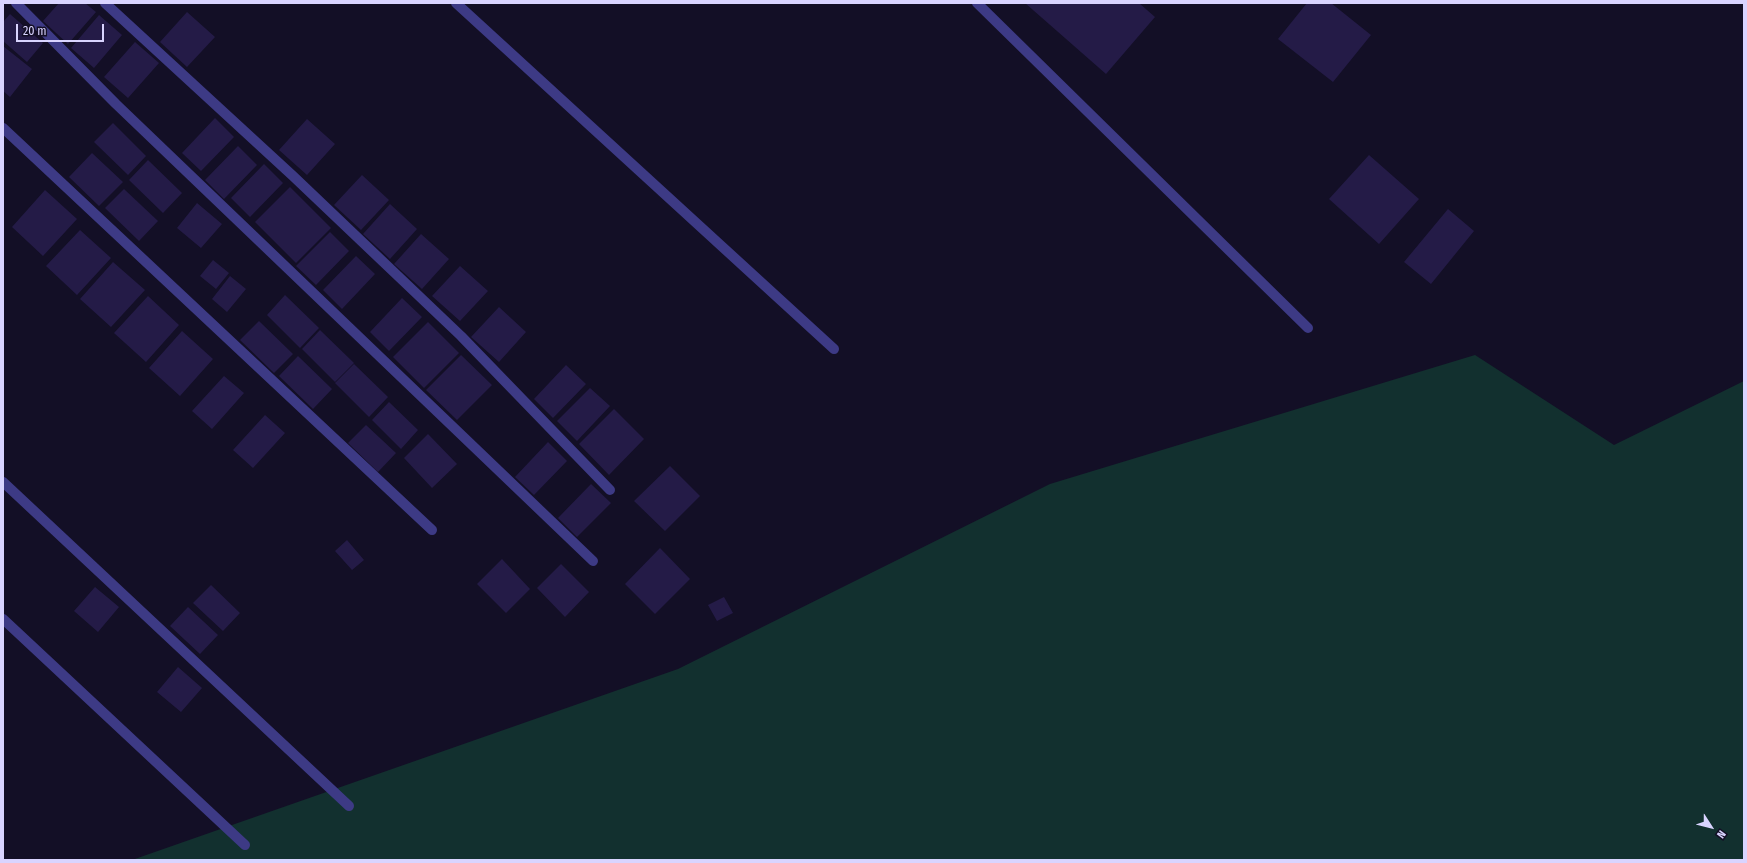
<!DOCTYPE html>
<html>
<head>
<meta charset="utf-8">
<style>
  body { margin:0 }
  #map { position:relative; width:1747px; height:863px; overflow:hidden; background:#130f26; font-family:"Fira Sans Condensed",sans-serif }
  canvas { display:block }
  .frame { position:absolute; inset:0; border:4px solid #d9d4ff; pointer-events:none }
  .north { position:absolute; left:1691px; top:807px; width:40px; height:40px; -webkit-text-stroke:3px #130f26; paint-order:stroke; rotate:126deg; font-size:11px; font-weight:700; line-height:16px; text-align:center; color:#d9d4ff }
  .north::after { content:''; display:block; margin:auto; width:14px; height:18px; background:#d9d4ff; clip-path:polygon(50% 0,100% 100%,50% 72%,0 100%) }
  .scale { position:absolute; left:16px; top:24px; width:88px; height:18px; box-sizing:border-box; border:2px solid #d9d4ff; border-top:0; padding-left:5px; font-size:12px; line-height:14px; white-space:nowrap; color:#d9d4ff; -webkit-text-stroke:3px #130f26; paint-order:stroke }
</style>
</head>
<body>
<div id="map">
<canvas width="1747" height="863"></canvas>
<div class="frame"></div>
<div class="north">N</div>
<div class="scale">20 m</div>
</div>
<script>
const g = document.querySelector('canvas').getContext('2d');
g.lineJoin = 'round';
function paint(path, color) {
  g.fillStyle = color;
  g.fill(path, 'evenodd');
}
function toPath(rows) {
  const path = new Path2D();
  for (const r of rows) {
    path.moveTo(r[0], r[1]);
    for (let i = 2; i < r.length; i += 2) path.lineTo(r[i], r[i + 1]);
  }
  return path;
}
function stroke(path, color, width, dash) {
  g.strokeStyle = color;
  g.lineWidth = width;
  g.lineCap = dash ? 'butt' : 'round';
  g.setLineDash(dash || []);
  g.stroke(path);
}
const green = toPath([
  [1475,355,1614,445,1744,381,1744,860,132,860,678,669,1050,484]
]);
const building = toPath([
  [59,3,85,3,96,12,68,44,43,21],
  [1025,3,1139,3,1155,17,1106,74],
  [1307,3,1331,3,1371,35,1333,82,1278,39],
  [187,12,215,37,187,67,160,42],
  [10,14,43,43,27,62,3,41,3,22],
  [99,15,122,35,94,68,71,48],
  [135,42,159,63,128,98,104,77],
  [3,46,32,69,10,97,3,91],
  [215,118,234,137,201,171,182,153],
  [307,119,335,144,307,175,279,150],
  [113,123,146,156,128,175,94,142],
  [238,146,257,165,224,199,205,180],
  [92,153,123,182,99,206,69,177],
  [1369,155,1419,199,1379,244,1329,199],
  [148,160,182,193,163,213,129,180],
  [264,164,283,183,250,217,231,198],
  [362,175,389,200,361,230,334,205],
  [290,187,331,228,296,263,255,222],
  [124,189,158,221,139,241,105,208],
  [45,190,77,219,43,256,12,227],
  [197,203,222,224,201,248,177,228],
  [390,204,417,229,390,259,363,234],
  [1448,209,1474,231,1431,284,1404,262],
  [80,230,111,258,77,295,46,266],
  [330,232,349,251,316,285,296,266],
  [421,234,449,259,422,289,394,264],
  [356,256,375,274,342,309,323,290],
  [213,260,229,273,216,289,200,276],
  [113,262,145,290,111,327,80,299],
  [460,266,488,291,460,321,432,296],
  [230,276,246,289,227,312,212,299],
  [285,295,319,328,300,348,267,315],
  [148,296,179,325,146,362,114,333],
  [402,298,422,317,389,351,370,332],
  [499,307,526,332,499,362,471,337],
  [259,321,293,354,274,373,240,340],
  [428,322,459,353,424,388,393,357],
  [320,330,354,363,335,382,302,349],
  [182,331,213,359,180,396,149,368],
  [461,355,492,385,457,420,426,390],
  [298,356,332,389,313,409,279,376],
  [354,364,388,397,369,417,335,383],
  [566,365,586,384,553,418,534,399],
  [224,376,244,393,212,429,192,411],
  [590,388,610,406,577,441,557,421],
  [389,402,418,430,401,449,372,420],
  [614,409,644,439,609,475,579,444],
  [265,415,285,433,253,468,233,450],
  [366,425,396,453,378,472,348,443],
  [428,434,457,464,432,488,404,458],
  [548,442,567,461,534,495,515,477],
  [670,466,700,496,665,531,634,501],
  [591,484,611,503,577,537,558,518],
  [347,540,364,560,352,570,335,551],
  [660,548,690,579,655,614,625,584],
  [502,559,530,589,506,613,477,584],
  [561,564,589,592,565,617,537,588],
  [211,585,240,613,223,631,193,603],
  [95,587,119,607,98,632,74,611],
  [724,597,733,613,717,621,708,605],
  [188,607,218,635,200,654,170,626],
  [178,667,202,688,181,712,157,692]
]);
const minor = toPath([
  [16,3,116,104,593,561],
  [105,3,293,176,461,336,610,490],
  [456,3,834,349],
  [977,3,1308,328],
  [3,128,432,530],
  [3,482,349,806],
  [3,619,245,845]
]);
paint(green, '#12302f');
paint(building, '#241b47');
stroke(minor, '#3d3a85', 10);
</script>
</body>
</html>
